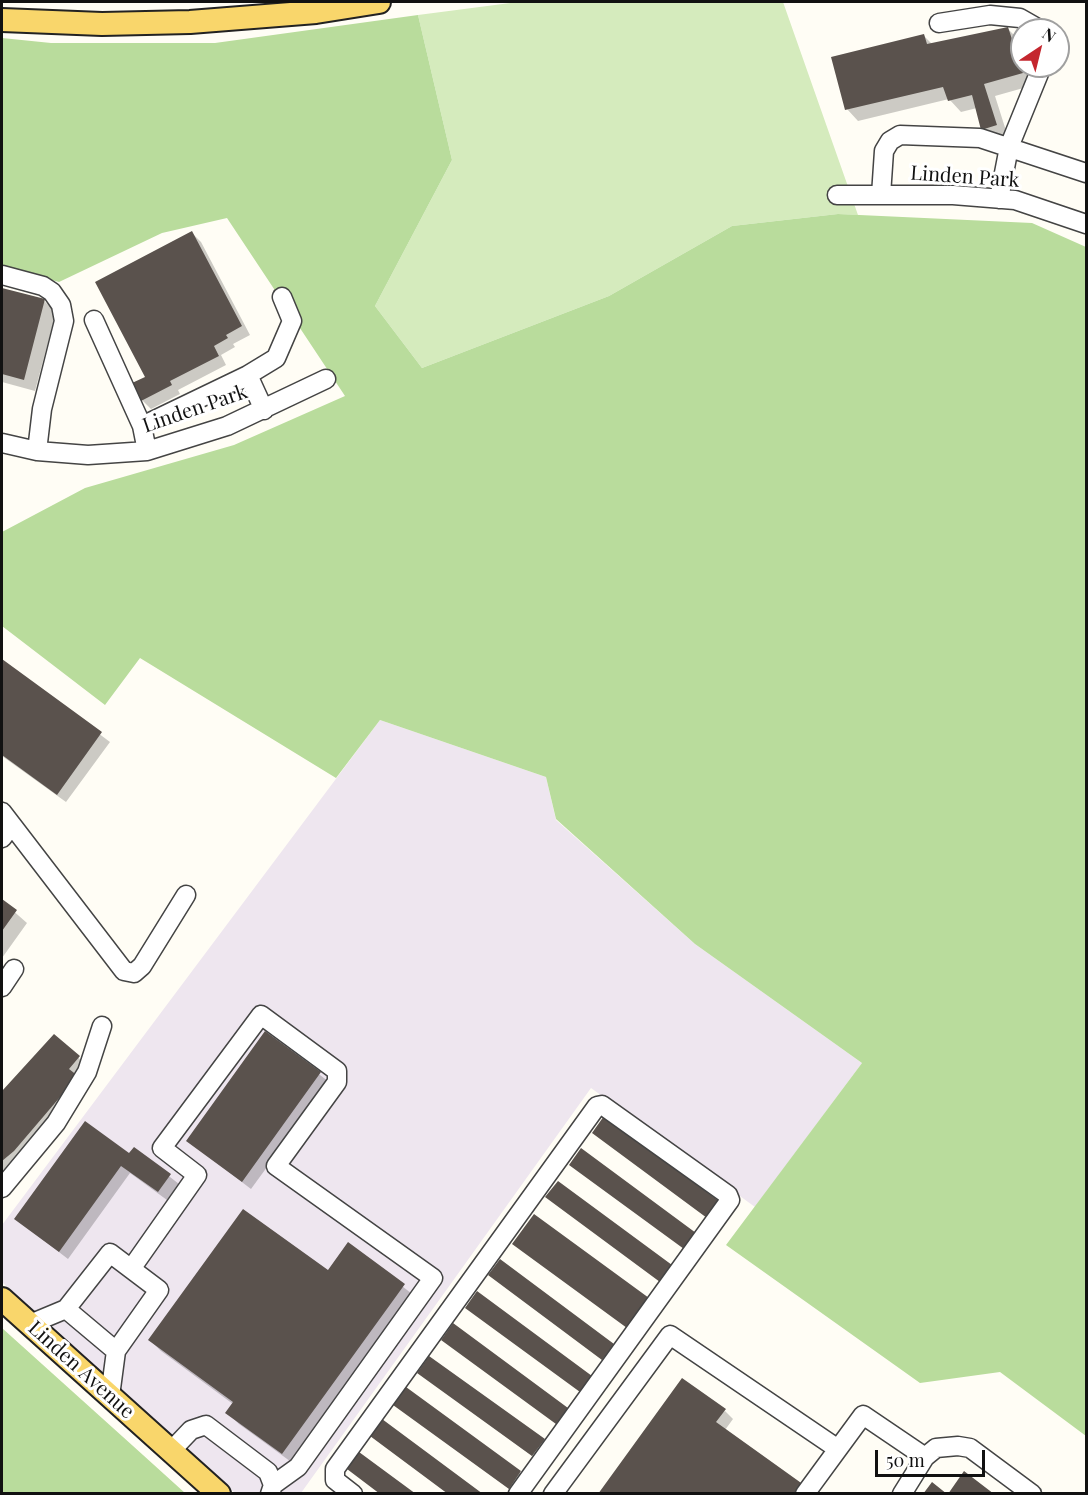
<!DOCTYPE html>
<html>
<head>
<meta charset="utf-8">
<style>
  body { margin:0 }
  #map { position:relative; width:1088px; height:1495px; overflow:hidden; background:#fffdf5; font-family:"Playfair Display",serif }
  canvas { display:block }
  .frame { position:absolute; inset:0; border:3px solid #111; pointer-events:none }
  .north { position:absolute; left:1010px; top:18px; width:60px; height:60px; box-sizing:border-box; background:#fff; border:2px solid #a0a0a0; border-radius:50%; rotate:35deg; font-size:16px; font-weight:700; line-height:24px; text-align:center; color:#111 }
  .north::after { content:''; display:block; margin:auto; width:21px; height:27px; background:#c4262e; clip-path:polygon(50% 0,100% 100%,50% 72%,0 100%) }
  .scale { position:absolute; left:875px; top:1450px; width:110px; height:27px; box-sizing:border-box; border:3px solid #111; border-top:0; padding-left:8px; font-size:18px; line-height:21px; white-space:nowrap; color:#111; -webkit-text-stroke:4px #fff; paint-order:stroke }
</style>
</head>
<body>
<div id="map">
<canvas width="1088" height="1495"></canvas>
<div class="frame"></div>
<div class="north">N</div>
<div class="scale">50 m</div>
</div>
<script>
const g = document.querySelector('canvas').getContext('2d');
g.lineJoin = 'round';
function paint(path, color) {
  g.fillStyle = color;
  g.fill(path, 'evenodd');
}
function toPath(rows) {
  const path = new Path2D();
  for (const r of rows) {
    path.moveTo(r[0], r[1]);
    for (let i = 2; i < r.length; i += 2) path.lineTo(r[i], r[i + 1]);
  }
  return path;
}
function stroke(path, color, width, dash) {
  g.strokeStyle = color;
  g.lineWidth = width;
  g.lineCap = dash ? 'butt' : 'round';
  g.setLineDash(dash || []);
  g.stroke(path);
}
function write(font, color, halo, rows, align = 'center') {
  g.font = font + ' "Playfair Display",serif';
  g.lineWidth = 6;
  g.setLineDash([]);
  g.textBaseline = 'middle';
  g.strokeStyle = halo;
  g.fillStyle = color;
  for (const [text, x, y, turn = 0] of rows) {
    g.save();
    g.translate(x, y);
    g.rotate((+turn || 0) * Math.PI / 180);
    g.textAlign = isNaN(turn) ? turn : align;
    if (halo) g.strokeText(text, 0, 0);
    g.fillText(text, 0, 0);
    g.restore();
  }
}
const industrial = toPath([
  [380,720,546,777,556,820,695,944,862,1063,755,1207,591,1088,301,1493,235,1493,96,1371,2,1282,2,1225]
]);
const green = toPath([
  [518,2,783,2,858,215,838,214,732,226,609,296,422,368,375,306,452,160,418,15]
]);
const forest = toPath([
  [418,15,452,160,375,306,422,368,609,296,732,226,838,214,1032,223,1086,247,1086,1436,1000,1372,920,1383,726,1245,862,1063,695,944,556,819,546,777,380,720,336,778,140,658,105,705,2,626,2,532,85,488,234,445,345,396,227,218,162,233,59,282,2,266,2,38,51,43,215,43],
  [2,1328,143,1455,185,1493,2,1493]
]);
const shadow = toPath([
  [1007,28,1019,40,1022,66,1027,66,1034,85,995,96,1008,137,995,141,983,129,977,108,961,112,949,99,858,121,847,109,924,36,932,44],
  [192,233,201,242,250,335,233,344,235,347,221,355,226,365,178,390,180,394,151,409,142,400,147,377],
  [2,290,44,301,56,312,35,391,2,382],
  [2,661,110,742,66,802,2,756],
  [2,901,27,923,2,958],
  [266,1033,329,1082,251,1189,188,1141],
  [54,1036,91,1069,81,1081,88,1089,25,1163,2,1182,2,1093],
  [134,1149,179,1184,167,1200,130,1173,68,1259,16,1219,129,1155],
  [348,1244,416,1297,294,1464,239,1424,227,1412,233,1404,161,1351,150,1340,328,1272],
  [492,1277,614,1345,616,1347,605,1361],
  [421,1375,544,1440,546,1443,535,1458],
  [406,1390,520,1473,522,1475,511,1490,397,1407],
  [725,1411,733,1419,725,1430,600,1494]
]);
const building = toPath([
  [1008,27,1023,73,984,84,997,125,981,130,972,95,948,101,943,87,845,110,831,57,924,34,927,44],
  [192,231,242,326,226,335,228,338,214,346,219,356,170,381,172,385,141,401,132,383,145,377,95,282],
  [2,288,45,299,24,380,2,374],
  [2,659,102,732,57,795,2,755],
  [2,899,17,910,2,931],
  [265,1031,321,1072,242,1182,186,1141],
  [54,1034,80,1056,69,1069,78,1076,14,1151,2,1161,2,1091],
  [604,1116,719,1201,707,1218,592,1133],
  [85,1121,129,1153,134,1147,171,1174,158,1192,121,1166,59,1252,14,1219],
  [581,1148,696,1233,684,1249,569,1165],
  [558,1181,672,1265,660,1282,545,1197],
  [243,1209,328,1270,348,1242,405,1284,282,1454,225,1413,233,1402,148,1340],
  [534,1214,649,1298,627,1328,512,1244],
  [500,1259,614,1344,602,1360,488,1275],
  [477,1291,592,1376,580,1392,465,1308],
  [453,1323,568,1408,556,1424,441,1340],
  [429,1356,545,1439,532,1456,417,1373],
  [682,1378,726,1409,716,1422,804,1485,798,1494,598,1494],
  [406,1387,521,1471,509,1489,393,1405],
  [382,1419,483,1494,448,1494,370,1436],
  [359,1452,416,1494,380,1494,347,1469],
  [964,1471,994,1494,948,1494],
  [932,1482,947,1494,923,1494]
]);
const minor = toPath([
  [939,23,990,15,1020,18,1041,30],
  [837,195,953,195,1015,200,1086,224],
  [881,195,884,151,890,141,900,135,980,138,1086,173],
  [999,199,1009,147,1042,66],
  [2,275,43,286,52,292,61,305,64,321,42,409,37,451],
  [94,320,142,426],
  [248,375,276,358,292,321,282,297],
  [2,443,37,451,88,455,147,451,227,426,326,379],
  [147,451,142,426,248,375,264,410],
  [2,812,12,825,2,838],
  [12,825,124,971,134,973,142,966,186,895],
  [2,987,14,969],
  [2,1188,56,1123,87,1072,102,1026],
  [131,1269,197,1175,162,1148,261,1015,337,1071,337,1082,276,1166,433,1278,298,1467,273,1485],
  [66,1309,116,1351],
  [30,1324,66,1309,110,1253,159,1290,116,1351,110,1396],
  [171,1451,191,1430,206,1425,268,1472,273,1485,270,1494],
  [925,1457,936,1448,958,1446,970,1448,1032,1494],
  [353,1494,335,1480,335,1469,597,1106,602,1105,728,1195,730,1200,518,1494],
  [553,1494,670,1335,838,1449,863,1415,925,1457,902,1494],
  [805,1494,838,1449]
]);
const major = toPath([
  [2,20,102,24,190,22,316,12,379,2],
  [2,1299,219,1494]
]);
const streetNames = [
  ["Linden Park",965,177,4],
  ["Linden Park",195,409,-19],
  ["Linden Avenue",81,1370,42]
];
paint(industrial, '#eee6ef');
paint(green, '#d5ebbd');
paint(forest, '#b9dc9c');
paint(shadow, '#0003');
paint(building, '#5a524d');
stroke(minor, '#444', 21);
stroke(major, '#222', 26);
stroke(minor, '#fff', 18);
stroke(major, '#f9d66b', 22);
write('20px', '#111', '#fff', streetNames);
</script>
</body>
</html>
